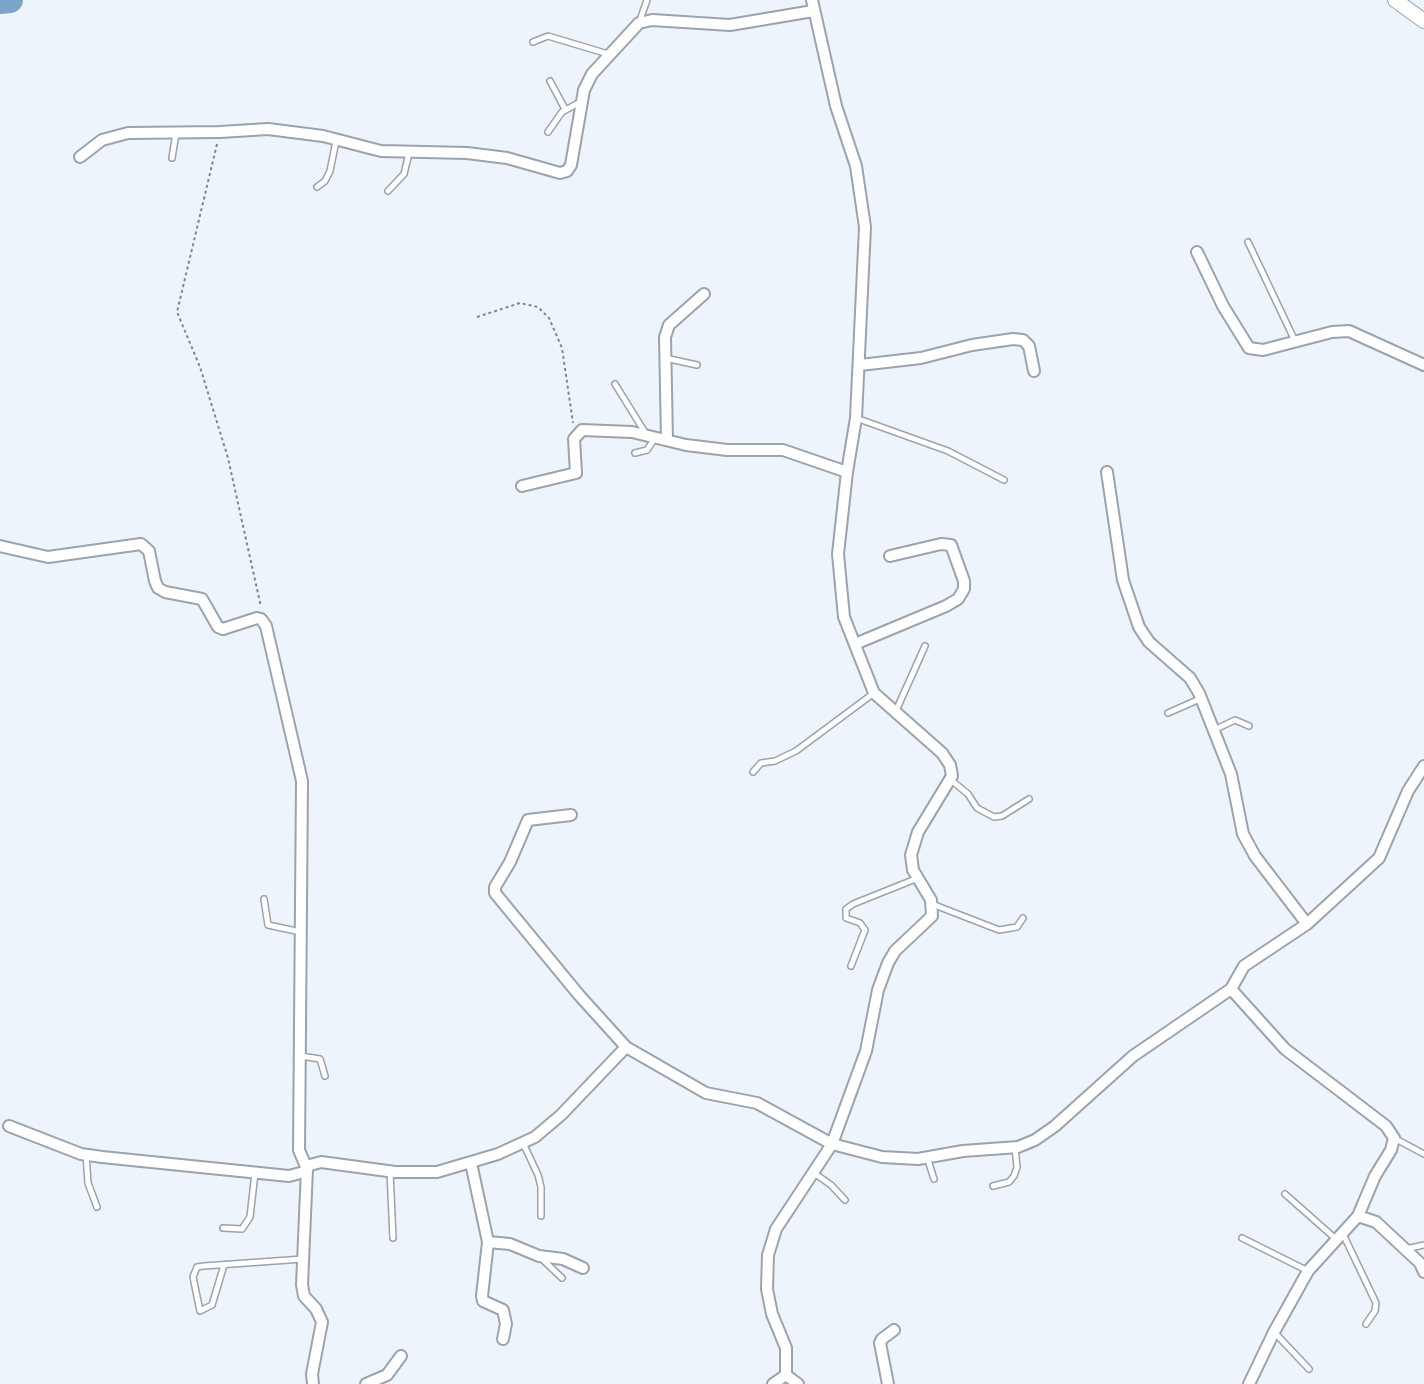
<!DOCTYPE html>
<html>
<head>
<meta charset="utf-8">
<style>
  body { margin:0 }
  canvas { display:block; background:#edf4fc }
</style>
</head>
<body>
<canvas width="1424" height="1384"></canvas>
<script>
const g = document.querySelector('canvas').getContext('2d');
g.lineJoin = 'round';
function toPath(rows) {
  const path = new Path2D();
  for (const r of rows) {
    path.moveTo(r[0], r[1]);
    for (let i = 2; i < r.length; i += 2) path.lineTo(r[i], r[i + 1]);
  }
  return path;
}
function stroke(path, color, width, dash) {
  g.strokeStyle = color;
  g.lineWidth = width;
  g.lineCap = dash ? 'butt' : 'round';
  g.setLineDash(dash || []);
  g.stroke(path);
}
const river = toPath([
  [0,1,10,0]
]);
const path = toPath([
  [217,144,177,312,200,367,228,458,261,607],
  [477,317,520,303,538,307,549,318,562,348,573,423]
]);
const service = toPath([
  [639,23,647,0],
  [533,42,548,36,608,54],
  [550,81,565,109],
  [548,132,562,112,582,101],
  [172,158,176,133],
  [317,187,325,181,330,171,336,141],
  [388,191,404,174,409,153],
  [1248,242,1295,341],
  [665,358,697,365],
  [615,384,646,434],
  [856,418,948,451,1004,480],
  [635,453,647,450,655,438],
  [895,713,925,646],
  [1168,713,1202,698],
  [1214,730,1235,720,1249,726],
  [753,772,761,763,775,761,796,751,874,693],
  [951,780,968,794,977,808,994,817,1002,816,1029,799],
  [264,899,268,925,301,932],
  [932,904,999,930,1017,927,1023,918],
  [851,966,865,930,860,923,846,918,846,909,853,904,918,878],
  [301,1056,320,1059,325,1076],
  [1394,1138,1424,1154],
  [523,1143,538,1175,541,1187,541,1216],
  [86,1154,88,1183,97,1207],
  [927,1157,934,1179],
  [390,1172,393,1238],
  [814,1173,831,1185,845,1200],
  [993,1186,1009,1182,1014,1176,1017,1167,1015,1147],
  [1285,1194,1337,1240],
  [223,1228,242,1229,250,1217,255,1173],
  [1343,1234,1376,1303,1375,1311,1366,1324],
  [1242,1238,1308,1271],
  [1406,1249,1424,1245],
  [541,1258,562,1278],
  [224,1265,212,1305,200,1311,193,1277,197,1267,204,1266,303,1259],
  [1275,1333,1309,1369]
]);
const minor = toPath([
  [80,157,102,140,128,133,220,132,268,129,323,136,381,151,467,153,507,158,560,173,567,171,571,165,584,90,592,74,639,23,652,20,730,25,813,11],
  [1197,252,1223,306,1249,348,1263,350,1332,332,1349,331,1424,365],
  [860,365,921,358,972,345,1013,339,1023,340,1029,346,1034,371],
  [667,440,665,337,669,325,704,294],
  [1107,472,1123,580,1139,627,1149,642,1190,678,1199,693,1231,774,1243,834,1255,856,1307,924],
  [522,486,576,473,574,439,582,430,632,432,686,445,727,450,783,450,847,472],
  [0,546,48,557,141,544,149,551,155,581,158,588,165,592,202,599,218,627,223,629,257,618,261,619,266,626,302,781,299,1150,307,1169,302,1285,304,1296,316,1309,322,1322,312,1374,313,1384],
  [855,644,946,606,958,599,964,589,964,581,951,545,941,544,890,556],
  [571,815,528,820,510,862,495,887,495,893,579,995,626,1047],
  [9,1126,81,1154,102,1157,289,1176,304,1172,310,1165,321,1162,395,1172,437,1172,498,1154,535,1137,561,1115,626,1047,706,1093,757,1103,832,1144,882,1157,918,1159,963,1151,1018,1147,1035,1140,1055,1126,1133,1056,1231,989],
  [471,1163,488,1242,482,1296,483,1301,503,1310,506,1324,503,1339],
  [1358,1216,1376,1222,1420,1263,1424,1272],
  [488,1242,510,1244,539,1256,563,1259,583,1268],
  [366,1384,387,1375,401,1356],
  [773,1384,786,1375],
  [798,1384,786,1375,786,1348,772,1314,767,1289,768,1255,776,1229,832,1144,866,1051,878,990,888,963,895,951,932,916,931,900,913,870,911,855,918,832,952,776,950,765,942,753,874,693,844,617,838,554,847,472,856,418,865,227,856,166,836,106,812,0],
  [888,1384,880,1343,882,1339,894,1330],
  [1249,1384,1274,1332,1308,1271,1358,1216,1375,1176,1391,1150,1394,1138,1386,1126,1285,1049,1231,989,1244,966,1307,924,1379,858,1408,791,1424,766]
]);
const tertiary = toPath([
  [1395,0,1424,21]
]);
stroke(river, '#7ca4ca', 26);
stroke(service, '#9ca3aa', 8);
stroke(minor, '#9ca3aa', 14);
stroke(tertiary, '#9ca3aa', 16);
stroke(path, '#82868c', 2, [3, 3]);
stroke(service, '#fff', 5);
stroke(minor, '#fff', 10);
stroke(tertiary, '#fff', 14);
</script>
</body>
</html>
